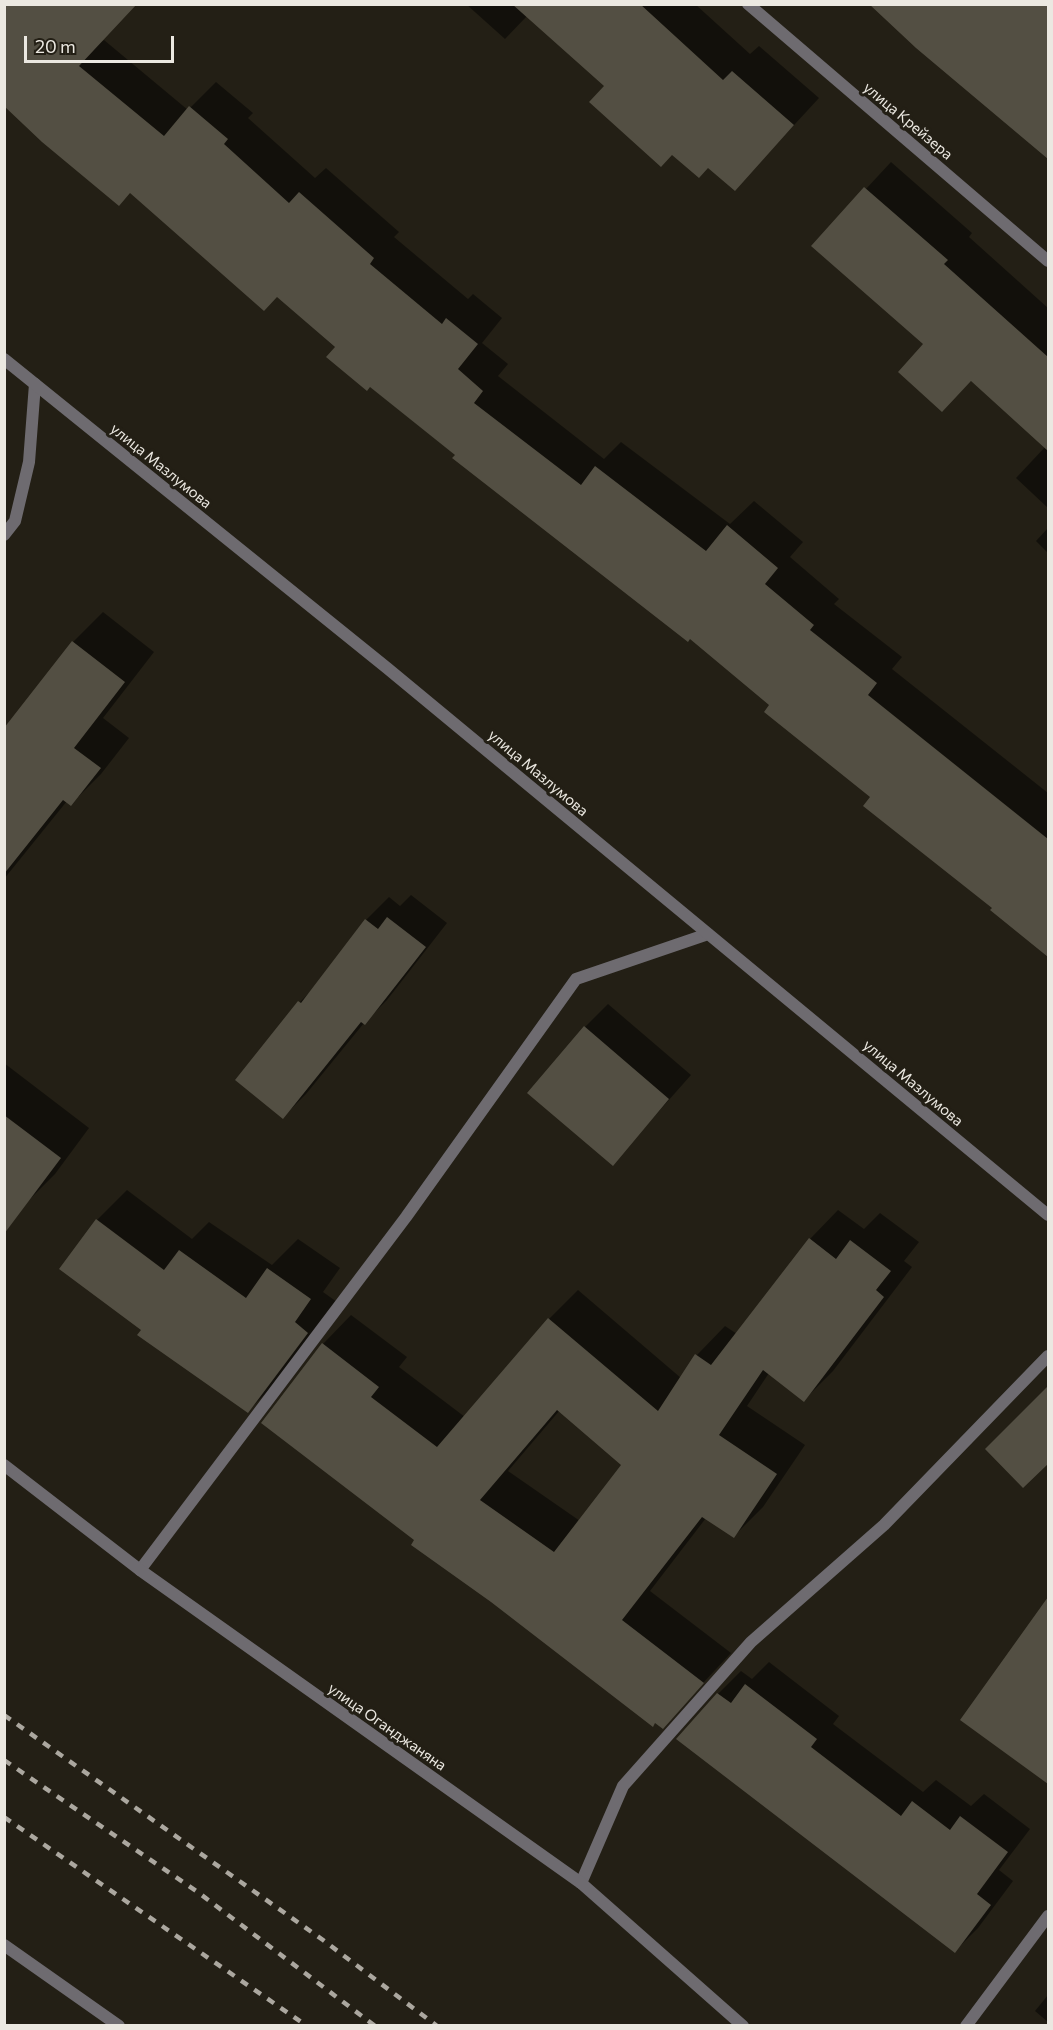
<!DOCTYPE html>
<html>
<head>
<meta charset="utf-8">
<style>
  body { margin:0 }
  #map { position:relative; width:1053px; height:2030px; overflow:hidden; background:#231f15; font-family:Commissioner,sans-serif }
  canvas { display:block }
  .frame { position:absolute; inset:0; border:6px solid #ebe8e1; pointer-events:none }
  .scale { position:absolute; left:24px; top:36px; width:150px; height:27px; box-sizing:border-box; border:3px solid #ebe8e1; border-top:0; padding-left:8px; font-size:18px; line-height:21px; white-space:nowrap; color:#ebe8e1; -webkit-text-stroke:4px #231f15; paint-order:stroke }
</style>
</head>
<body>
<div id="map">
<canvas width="1053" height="2030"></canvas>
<div class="frame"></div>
<div class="scale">20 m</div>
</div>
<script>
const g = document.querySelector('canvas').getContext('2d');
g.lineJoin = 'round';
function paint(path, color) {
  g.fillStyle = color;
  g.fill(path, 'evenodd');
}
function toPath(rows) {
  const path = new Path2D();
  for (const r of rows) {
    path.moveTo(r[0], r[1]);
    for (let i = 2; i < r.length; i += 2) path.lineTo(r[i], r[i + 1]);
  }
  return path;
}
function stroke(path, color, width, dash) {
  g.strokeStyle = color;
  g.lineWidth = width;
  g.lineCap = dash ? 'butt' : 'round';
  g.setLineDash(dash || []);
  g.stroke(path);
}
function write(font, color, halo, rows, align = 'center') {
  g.font = font + ' Commissioner,sans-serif';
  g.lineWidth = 6;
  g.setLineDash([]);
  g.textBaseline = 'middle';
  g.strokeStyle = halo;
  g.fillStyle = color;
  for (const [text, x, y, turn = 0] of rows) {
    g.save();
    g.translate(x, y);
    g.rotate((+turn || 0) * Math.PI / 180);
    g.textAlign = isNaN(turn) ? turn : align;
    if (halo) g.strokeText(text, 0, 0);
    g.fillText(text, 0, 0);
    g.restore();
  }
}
const shadow = toPath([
  [466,4,695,4,750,54,759,46,819,98,735,189,606,85,527,16,505,39],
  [880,4,1048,4,1048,157,917,46],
  [104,40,188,110,216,82,253,113,248,118,315,178,326,168,399,232,394,237,468,299,473,294,502,318,482,343,508,364,498,376,604,459,621,442,730,524,754,501,803,542,790,557,839,599,834,604,902,657,892,669,1048,793,1048,955,993,910,994,908,771,705,691,637,457,455,277,296,4,104],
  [891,162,972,233,969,237,1048,308,1048,508,1016,478,1046,446,972,380,942,410,925,344,813,246],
  [1048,528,1048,553,1036,541],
  [103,612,154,652,103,718,129,738,101,774,71,804,67,801,4,879,4,731,73,642],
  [411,895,447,923,387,1000,364,1023,306,1094,283,1117,237,1080,300,1002,317,985,366,920,389,897,400,906],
  [608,1004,691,1075,613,1163,585,1027],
  [4,1063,89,1128,55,1174,26,1203,4,1204],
  [127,1190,192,1239,209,1222,272,1265,298,1239,340,1268,323,1292,337,1302,277,1382,248,1411,61,1268,97,1220],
  [838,1210,864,1229,880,1213,919,1242,904,1261,912,1267,833,1371,804,1400,769,1373,747,1406,805,1445,763,1507,734,1536,706,1518,650,1591,731,1653,662,1727,416,1540,323,1344,351,1315,407,1357,399,1367,465,1417,549,1319,578,1290,681,1378,697,1355,725,1326,737,1334,810,1239],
  [560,1410,623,1464,580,1521,508,1471],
  [1048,1388,1048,1461,1023,1486,987,1449],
  [1048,1599,1048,1770,1041,1777,962,1720],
  [769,1662,839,1716,833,1724,923,1792,936,1780,971,1806,984,1794,1030,1829,999,1870,1013,1881,978,1928,955,1951,718,1694,741,1671,752,1679],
  [1048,1995,1048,2022,1035,2011]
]);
const building = toPath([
  [4,4,137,4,79,66,164,136,189,106,228,139,224,144,289,203,299,192,374,258,370,264,442,324,446,318,478,344,458,369,483,391,474,403,581,485,595,466,706,551,727,525,778,568,765,584,814,625,810,630,877,683,868,695,1048,839,1048,957,990,910,992,908,863,806,870,797,764,712,769,705,690,639,688,642,452,458,455,455,370,387,367,391,326,357,335,347,277,297,264,311,130,193,119,206,42,142,4,106],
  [512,4,640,4,723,80,732,71,794,125,735,191,708,168,699,178,672,155,661,167,589,102,604,86],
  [869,4,1048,4,1048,159,916,48],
  [864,187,948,260,944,264,1048,357,1048,451,971,381,942,412,898,372,923,344,811,246],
  [72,641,125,682,74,748,101,768,71,806,63,800,4,874,4,728],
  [387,917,426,947,365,1025,361,1022,283,1119,235,1080,298,1001,301,1003,365,919,378,929],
  [584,1026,669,1099,613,1166,527,1093],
  [4,1115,61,1158,4,1234],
  [96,1219,164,1270,179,1250,246,1298,267,1268,311,1299,295,1322,308,1333,248,1413,137,1335,141,1330,59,1269],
  [809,1238,836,1259,850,1240,891,1271,876,1290,884,1297,804,1402,763,1370,719,1435,777,1474,734,1538,702,1517,622,1620,704,1683,663,1729,655,1723,653,1727,491,1602,411,1545,414,1540,261,1423,322,1343,379,1387,371,1397,437,1447,548,1318,658,1411,695,1354,711,1365],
  [557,1410,621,1465,554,1552,480,1500],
  [1048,1386,1048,1464,1023,1488,985,1449],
  [1048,1597,1048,1784,960,1720],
  [745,1684,817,1739,811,1747,901,1816,912,1801,950,1830,960,1816,1008,1852,977,1894,991,1905,955,1953,676,1739,717,1693,731,1703]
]);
const service = toPath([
  [4,535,15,521,29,462,35,384],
  [140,1570,406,1217,576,979,708,934],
  [581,1883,623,1786,751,1642,884,1525,1048,1356],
  [966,2026,1048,1916]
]);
const minor = toPath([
  [748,4,1048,261],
  [4,1465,140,1570,581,1883,743,2026],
  [4,1945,119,2026]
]);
const tertiary = toPath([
  [4,359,387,668,1048,1215]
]);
const rail = toPath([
  [4,1715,323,1940,437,2026],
  [4,1760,199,1893,375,2026],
  [4,1817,307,2026]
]);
const streetNames = [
  ["улица Крейзера",908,121,40],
  ["улица Мазлумова",161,466,39],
  ["улица Мазлумова",538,773,40],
  ["улица Мазлумова",913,1083,40],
  ["улица Оганджаняна",387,1727,35]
];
paint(shadow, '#0007');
paint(building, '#534f43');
stroke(service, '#6e6b70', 12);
stroke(minor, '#6e6b70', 12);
stroke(tertiary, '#6e6b70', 12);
stroke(rail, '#aba79f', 4.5, [8, 8]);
write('15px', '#ebe8e1', '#231f15', streetNames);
</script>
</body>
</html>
